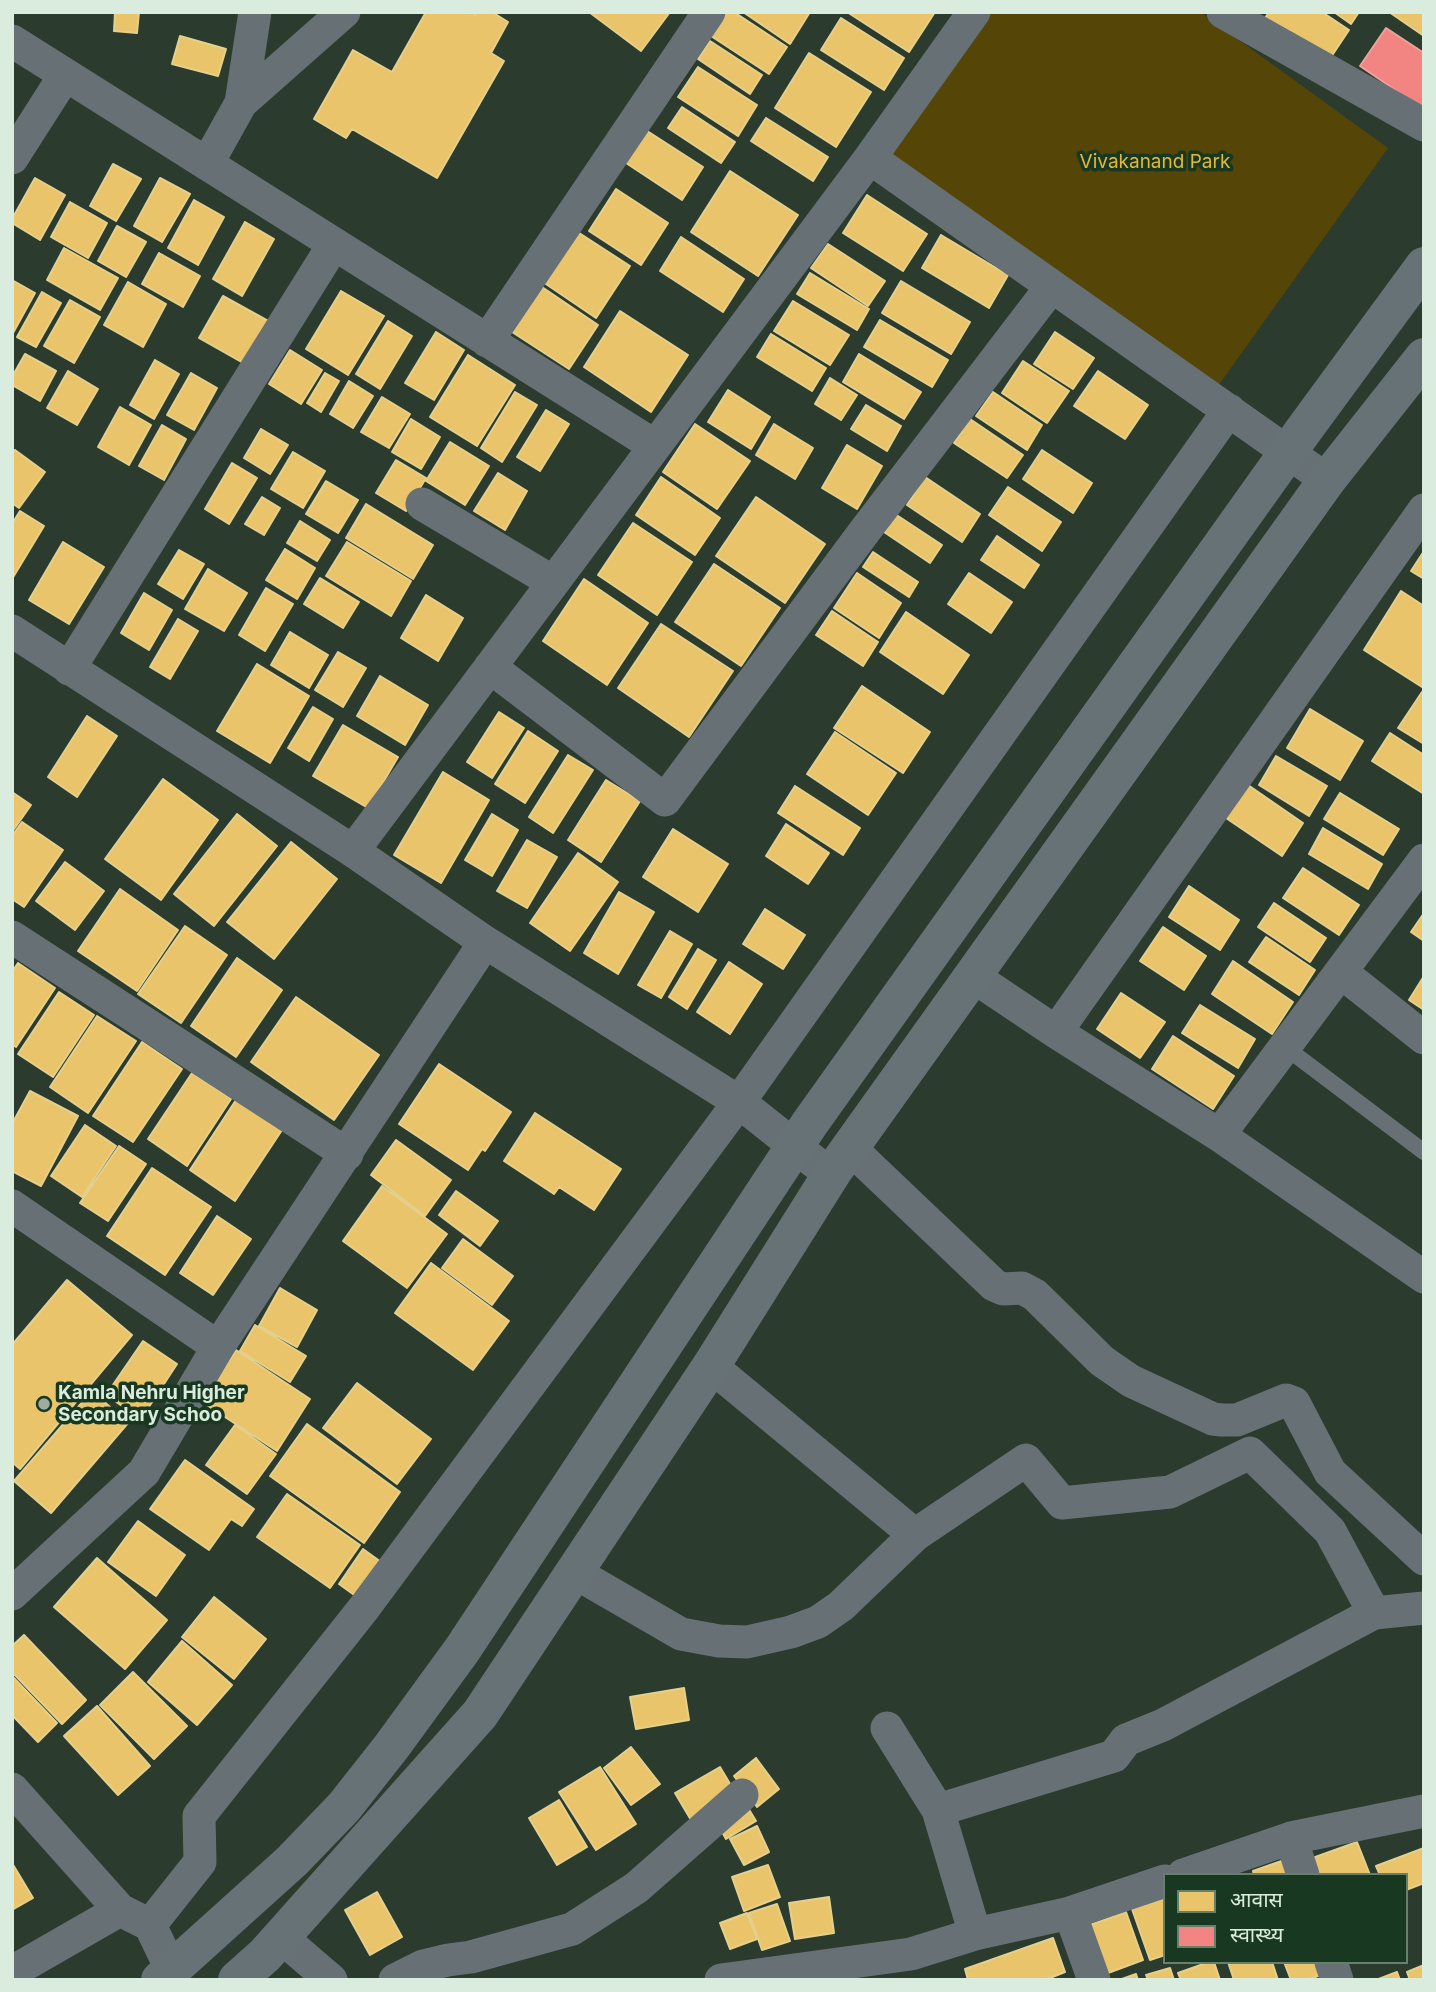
<!DOCTYPE html>
<html>
<head>
<meta charset="utf-8">
<style>
  body { margin:0 }
  #map { position:relative; width:1436px; height:1992px; overflow:hidden; background:#2b3b2e; font-family:Inter,"Noto Sans Devanagari",sans-serif }
  canvas { display:block }
  .frame { position:absolute; inset:0; border:14px solid #daecdd; pointer-events:none }
  .legend { position:absolute; left:1163px; top:1873px; width:245px; height:91px; box-sizing:border-box; background:#193821; border:2px solid #66806c; margin:0; padding:9px 12px; list-style:none; font-size:21px; color:#daecdd }
  .legend li { display:flex; align-items:center; gap:14px; height:35px }
  .legend b { width:35px; border:2px solid #66806c }
</style>
</head>
<body>
<div id="map">
<canvas width="1436" height="1992"></canvas>
<div class="frame"></div>
<ul class="legend">
<li><b style="height:19px;background:#e9c46a"></b>आवास</li>
<li><b style="height:19px;background:#f28482"></b>स्वास्थ्य</li>
</ul>
</div>
<script>
const g = document.querySelector('canvas').getContext('2d');
g.lineJoin = 'round';
function paint(path, color) {
  g.fillStyle = color;
  g.fill(path, 'evenodd');
}
function toPath(rows) {
  const path = new Path2D();
  for (const r of rows) {
    path.moveTo(r[0], r[1]);
    for (let i = 2; i < r.length; i += 2) path.lineTo(r[i], r[i + 1]);
  }
  return path;
}
function stroke(path, color, width, dash) {
  g.strokeStyle = color;
  g.lineWidth = width;
  g.lineCap = dash ? 'butt' : 'round';
  g.setLineDash(dash || []);
  g.stroke(path);
}
function write(font, color, halo, rows, align = 'center') {
  g.font = font + ' Inter,sans-serif';
  g.lineWidth = 7;
  g.setLineDash([]);
  g.textBaseline = 'middle';
  g.strokeStyle = halo;
  g.fillStyle = color;
  for (const [text, x, y, turn = 0] of rows) {
    g.save();
    g.translate(x, y);
    g.rotate((+turn || 0) * Math.PI / 180);
    g.textAlign = isNaN(turn) ? turn : align;
    if (halo) g.strokeText(text, 0, 0);
    g.fillText(text, 0, 0);
    g.restore();
  }
}
const green = toPath([
  [989,12,1200,12,1388,148,1218,386,887,154]
]);
const homes = toPath([
  [115,12,139,12,137,33,114,31,115,12],
  [426,12,470,12,475,15,477,12,492,12,508,22,491,53,504,61,437,178,352,129,346,138,314,119,353,50,392,72,426,12],
  [589,12,670,12,641,51,589,12],
  [727,12,734,12,787,47,769,74,711,36,727,12],
  [743,12,810,12,790,44,743,12],
  [847,12,935,12,909,52,847,12],
  [1269,12,1322,12,1349,30,1327,63,1263,21,1269,12],
  [1334,12,1359,12,1351,24,1334,12],
  [1389,12,1424,12,1424,36,1389,12],
  [841,18,904,58,884,90,821,50,841,18],
  [180,36,226,49,218,76,172,64,180,36],
  [710,41,762,75,750,94,698,59,710,41],
  [809,53,871,92,836,147,775,108,809,53],
  [698,67,757,105,738,136,678,97,698,67],
  [682,107,735,142,721,163,668,128,682,107],
  [766,118,828,157,813,181,751,141,766,118],
  [641,127,703,167,682,200,620,159,641,127],
  [113,164,141,179,116,221,90,206,113,164],
  [730,171,798,215,758,276,691,232,730,171],
  [35,178,65,195,40,240,12,223,12,219,35,178],
  [160,178,190,194,162,242,134,226,160,178],
  [616,189,668,223,641,265,589,231,616,189],
  [867,195,927,234,903,271,843,233,867,195],
  [194,200,224,217,198,265,168,248,194,200],
  [70,202,107,223,88,258,51,237,70,202],
  [245,222,274,239,242,296,213,279,245,222],
  [117,226,146,242,126,277,98,261,117,226],
  [573,229,630,266,596,318,540,280,573,229],
  [941,235,1008,275,989,308,922,268,941,235],
  [681,237,744,279,723,312,660,271,681,237],
  [828,244,885,281,868,306,811,268,828,244],
  [64,248,118,278,100,310,47,280,64,248],
  [159,253,200,276,183,307,142,284,159,253],
  [810,273,869,309,857,330,797,294,810,273],
  [12,280,35,293,13,333,12,332,12,280],
  [901,281,970,322,951,354,882,313,901,281],
  [128,282,166,304,143,347,104,325,128,282],
  [539,285,598,325,569,369,509,330,539,285],
  [341,291,384,316,348,375,306,349,341,291],
  [42,292,61,303,36,347,17,337,42,292],
  [223,296,270,322,245,364,199,338,223,296],
  [70,300,100,317,74,363,44,346,70,300],
  [793,301,849,335,830,365,774,331,793,301],
  [620,311,688,355,651,412,584,367,620,311],
  [880,320,948,360,932,387,864,347,880,320],
  [388,321,412,336,380,389,356,374,388,321],
  [436,332,464,350,434,400,405,383,436,332],
  [1055,332,1094,358,1073,389,1034,364,1055,332],
  [771,334,826,368,812,391,757,357,771,334],
  [290,350,322,370,301,404,269,384,290,350],
  [25,354,56,371,40,401,12,385,12,377,25,354],
  [859,354,921,392,904,419,843,382,859,354],
  [468,355,515,385,477,446,430,417,468,355],
  [155,360,179,374,154,419,130,405,155,360],
  [1023,361,1069,391,1047,423,1002,393,1023,361],
  [68,371,98,389,77,425,47,408,68,371],
  [1098,371,1148,405,1125,439,1074,406,1098,371],
  [191,373,217,388,194,430,167,415,191,373],
  [325,373,339,381,321,412,307,403,325,373],
  [830,378,857,395,841,420,815,404,830,378],
  [349,381,373,396,353,428,330,414,349,381],
  [728,390,770,417,751,449,708,422,728,390],
  [515,392,537,405,502,462,481,448,515,392],
  [993,392,1042,425,1027,450,976,416,993,392],
  [382,397,410,414,389,448,361,432,382,397],
  [866,405,901,426,887,451,851,429,866,405],
  [120,407,151,425,129,465,98,447,120,407],
  [546,410,569,424,540,471,517,457,546,410],
  [411,419,440,437,421,469,392,452,411,419],
  [970,419,1023,455,1007,478,954,443,970,419],
  [695,424,750,461,717,509,663,472,695,424],
  [774,424,813,448,795,479,756,455,774,424],
  [162,425,186,439,164,480,139,466,162,425],
  [261,429,288,445,270,474,244,458,261,429],
  [450,442,489,466,465,505,426,481,450,442],
  [847,445,882,466,857,509,822,488,847,445],
  [15,450,45,472,19,508,12,503,12,453,15,450],
  [1042,450,1092,483,1073,513,1023,479,1042,450],
  [293,452,325,471,303,508,271,489,293,452],
  [396,460,426,478,406,511,376,493,396,460],
  [232,463,257,478,229,524,205,509,232,463],
  [498,473,527,491,505,530,474,511,498,473],
  [661,477,720,518,695,555,636,515,661,477],
  [925,477,980,514,962,542,907,505,925,477],
  [326,481,358,500,338,533,306,514,326,481],
  [1008,487,1061,522,1042,551,989,515,1008,487],
  [262,497,280,508,264,535,245,524,262,497],
  [756,497,825,544,785,603,716,556,756,497],
  [366,504,433,545,413,579,346,538,366,504],
  [20,511,44,526,12,579,12,524,20,511],
  [895,514,942,545,930,563,884,532,895,514],
  [300,521,330,540,317,561,287,543,300,521],
  [633,523,692,562,657,615,598,575,633,523],
  [997,536,1039,565,1024,588,981,560,997,536],
  [63,542,104,567,69,624,29,600,63,542],
  [347,542,411,581,391,616,326,576,347,542],
  [285,549,315,568,297,599,266,580,285,549],
  [179,550,204,564,183,599,158,584,179,550],
  [1424,551,1424,579,1411,571,1424,551],
  [873,552,918,582,909,597,863,567,873,552],
  [714,564,780,608,741,666,675,622,714,564],
  [208,569,247,593,224,631,185,609,208,569],
  [857,573,901,603,879,638,834,608,857,573],
  [969,573,1012,602,991,633,948,604,969,573],
  [320,578,359,602,343,628,304,604,320,578],
  [584,579,648,623,607,685,543,641,584,579],
  [266,588,293,604,265,651,239,635,266,588],
  [1401,591,1424,606,1424,683,1422,687,1364,650,1401,591],
  [144,593,172,610,149,650,121,633,144,593],
  [426,595,463,618,438,661,401,638,426,595],
  [832,611,878,642,863,666,816,635,832,611],
  [906,612,969,655,943,694,880,652,906,612],
  [178,619,198,631,170,679,150,667,178,619],
  [661,624,733,671,689,737,618,688,661,624],
  [290,632,328,655,309,688,271,665,290,632],
  [338,652,366,668,343,707,315,690,338,652],
  [257,664,309,696,270,763,217,731,257,664],
  [380,676,428,705,405,745,357,716,380,676],
  [862,686,930,732,903,773,834,728,862,686],
  [1422,692,1424,693,1424,744,1398,728,1422,692],
  [313,707,333,719,309,761,288,748,313,707],
  [1310,709,1363,741,1340,780,1287,748,1310,709],
  [499,712,524,728,492,778,467,762,499,712],
  [87,716,117,736,77,797,48,777,87,716],
  [343,725,398,757,368,808,313,776,343,725],
  [528,731,558,751,525,803,495,784,528,731],
  [835,732,896,773,868,815,807,774,835,732],
  [1390,733,1424,755,1424,794,1372,761,1390,733],
  [568,755,593,770,553,833,529,817,568,755],
  [1276,756,1327,786,1309,816,1259,785,1276,756],
  [443,772,489,800,441,883,394,855,443,772],
  [163,779,218,820,161,900,105,859,163,779],
  [606,780,640,801,601,862,568,840,606,780],
  [1248,785,1303,823,1282,856,1226,818,1248,785],
  [795,786,860,828,843,855,778,813,795,786],
  [12,792,31,805,12,832,12,792],
  [1340,793,1399,829,1383,855,1324,819,1340,793],
  [237,814,277,846,214,926,174,894,237,814],
  [492,814,518,830,492,876,465,860,492,814],
  [22,822,63,850,24,907,12,899,12,836,22,822],
  [786,824,829,853,808,884,766,856,786,824],
  [1323,828,1382,864,1368,889,1309,854,1323,828],
  [673,829,728,864,698,912,643,877,673,829],
  [527,840,557,857,527,908,497,891,527,840],
  [291,842,337,879,274,959,227,922,291,842],
  [578,853,618,882,570,951,530,923,578,853],
  [65,862,104,891,75,930,36,901,65,862],
  [1303,868,1359,905,1339,935,1283,898,1303,868],
  [1189,886,1239,920,1220,950,1169,917,1189,886],
  [120,889,178,930,137,991,78,951,120,889],
  [619,892,654,912,618,974,584,953,619,892],
  [1274,903,1326,938,1310,962,1258,927,1274,903],
  [765,909,805,935,783,969,743,944,765,909],
  [1424,913,1424,941,1411,932,1424,913],
  [185,926,227,955,181,1023,138,994,185,926],
  [1163,927,1206,956,1184,990,1140,961,1163,927],
  [670,931,692,944,661,998,638,985,670,931],
  [1266,937,1315,970,1299,995,1249,962,1266,937],
  [698,949,716,960,687,1009,669,997,698,949],
  [237,958,282,990,236,1057,191,1026,237,958],
  [1233,961,1293,1002,1272,1034,1212,994,1233,961],
  [729,962,762,984,730,1034,697,1012,729,962],
  [18,963,55,988,16,1047,12,1044,12,972,18,963],
  [1424,976,1424,1010,1409,1000,1424,976],
  [59,992,94,1015,53,1077,18,1054,59,992],
  [1121,993,1165,1022,1140,1058,1097,1029,1121,993],
  [296,997,379,1055,334,1120,251,1062,296,997],
  [1200,1005,1255,1039,1238,1068,1182,1033,1200,1005],
  [97,1016,136,1041,88,1113,50,1087,97,1016],
  [1173,1036,1234,1076,1213,1109,1152,1069,1173,1036],
  [142,1042,182,1069,133,1142,93,1116,142,1042],
  [439,1064,511,1112,485,1151,482,1149,468,1170,399,1124,439,1064],
  [192,1073,231,1099,187,1166,148,1139,192,1073],
  [30,1091,78,1116,41,1186,12,1171,12,1124,30,1091],
  [236,1100,282,1130,235,1201,190,1170,236,1100],
  [535,1113,621,1169,594,1210,559,1187,554,1194,504,1161,535,1113],
  [85,1125,116,1146,82,1197,51,1176,85,1125],
  [396,1140,451,1180,425,1216,371,1175,396,1140],
  [119,1146,146,1164,108,1221,80,1203,119,1146],
  [152,1168,211,1207,165,1275,107,1236,152,1168],
  [382,1186,447,1234,407,1288,343,1241,382,1186],
  [456,1191,498,1221,480,1246,439,1215,456,1191],
  [217,1216,251,1239,213,1295,180,1273,217,1216],
  [463,1239,513,1276,492,1305,442,1268,463,1239],
  [431,1263,509,1321,473,1370,395,1313,431,1263],
  [67,1280,132,1335,20,1469,12,1462,12,1345,67,1280],
  [280,1288,317,1310,297,1347,259,1326,280,1288],
  [255,1325,306,1356,290,1382,240,1351,255,1325],
  [143,1341,177,1364,141,1419,106,1395,143,1341],
  [236,1350,310,1399,277,1451,202,1402,236,1350],
  [357,1383,431,1439,397,1484,323,1428,357,1383],
  [92,1391,128,1423,51,1513,14,1481,92,1391],
  [307,1424,400,1492,364,1543,270,1476,307,1424],
  [235,1425,276,1454,247,1494,206,1465,235,1425],
  [185,1460,254,1509,242,1526,231,1519,209,1550,150,1509,185,1460],
  [287,1494,360,1545,330,1588,257,1537,287,1494],
  [138,1521,185,1555,156,1596,108,1562,138,1521],
  [363,1549,381,1562,357,1597,339,1584,363,1549],
  [97,1558,167,1620,125,1669,54,1607,97,1558],
  [214,1597,266,1639,234,1679,182,1637,214,1597],
  [24,1635,86,1700,62,1724,12,1672,12,1646,24,1635],
  [182,1641,232,1685,197,1725,148,1682,182,1641],
  [133,1672,187,1726,154,1759,100,1705,133,1672],
  [12,1676,57,1723,38,1742,12,1715,12,1676],
  [684,1688,689,1720,636,1729,630,1697,684,1688],
  [97,1706,150,1766,118,1795,64,1736,97,1706],
  [631,1747,660,1784,631,1805,604,1768,631,1747],
  [756,1758,779,1789,757,1807,734,1776,756,1758],
  [600,1767,636,1824,596,1850,559,1792,600,1767],
  [720,1767,736,1794,691,1820,675,1793,720,1767],
  [559,1800,587,1847,557,1865,529,1818,559,1800],
  [745,1803,756,1821,726,1839,716,1821,745,1803],
  [757,1826,769,1852,744,1865,730,1839,757,1826],
  [1357,1842,1370,1875,1313,1875,1307,1860,1357,1842],
  [1424,1848,1424,1883,1406,1890,1406,1875,1380,1875,1376,1866,1424,1848],
  [1290,1858,1296,1875,1254,1875,1253,1871,1290,1858],
  [12,1863,33,1898,12,1910,12,1863],
  [768,1865,780,1897,744,1911,732,1877,768,1865],
  [377,1892,402,1937,370,1955,345,1910,377,1892],
  [829,1897,834,1933,795,1939,789,1903,829,1897],
  [1165,1898,1165,1955,1150,1960,1132,1909,1165,1898],
  [777,1904,790,1941,762,1950,749,1913,777,1904],
  [1126,1912,1143,1960,1108,1973,1090,1925,1126,1912],
  [747,1913,757,1939,730,1949,720,1923,747,1913],
  [1053,1938,1065,1972,1045,1980,968,1980,965,1969,1053,1938],
  [1209,1962,1214,1962,1220,1980,1181,1980,1178,1973,1209,1962],
  [1228,1962,1272,1962,1278,1980,1234,1980,1228,1962],
  [1284,1962,1326,1962,1329,1972,1307,1980,1291,1980,1284,1962],
  [1424,1965,1424,1980,1410,1980,1407,1972,1424,1965],
  [1170,1968,1174,1980,1148,1980,1146,1975,1170,1968],
  [1397,1972,1400,1980,1376,1980,1397,1972],
  [1136,1974,1138,1980,1119,1980,1136,1974]
]);
const health = toPath([
  [1386,28,1424,53,1424,102,1420,107,1360,66,1386,28]
]);
const lane = toPath([
  [1285,1047,1424,1152]
]);
const street = toPath([
  [1223,12,1424,125],
  [12,41,655,446],
  [241,103,255,12],
  [12,158,65,75],
  [870,158,1327,480],
  [207,164,241,103,344,12],
  [487,341,709,12],
  [422,504,553,582],
  [12,631,353,851,485,942,739,1102,831,1175],
  [490,667,665,800,864,532,1052,286],
  [69,669,334,244],
  [353,851,870,158,974,12],
  [12,937,347,1154],
  [1341,972,1424,1038],
  [971,975,1056,1032,1219,1135,1424,1277],
  [1056,1032,1424,510],
  [1219,1135,1424,860],
  [850,1148,994,1285,1003,1289,1022,1288,1035,1295,1102,1361,1131,1381,1213,1419,1222,1420,1237,1420,1286,1400,1294,1403,1330,1472,1424,1559],
  [12,1206,218,1347],
  [711,1366,915,1535],
  [574,1572,681,1634,719,1641,747,1642,791,1632,818,1622,841,1606,915,1535,1026,1460,1062,1503,1170,1492,1250,1453,1330,1531,1374,1613,1163,1725,1126,1740,1114,1756,938,1810],
  [12,1594,144,1472,218,1347,485,942],
  [1374,1613,1424,1608],
  [887,1728,938,1810,975,1934],
  [12,1789,120,1910,150,1925,172,1971],
  [1291,1838,1303,1875],
  [1183,1875,1291,1838,1424,1811],
  [1070,1913,1094,1980],
  [150,1925,200,1862,199,1816,364,1608,739,1102,1229,410],
  [281,1937,331,1980],
  [1331,1962,1337,1980],
  [12,1972,120,1910],
  [395,1980,423,1966,448,1960,471,1957,572,1929,636,1888,742,1795],
  [721,1980,911,1954,975,1934,1070,1913,1165,1881]
]);
const secondary = toPath([
  [160,1980,292,1861,344,1807,392,1746,462,1650,810,1123,1303,431,1424,266],
  [237,1980,265,1955,480,1714,711,1366,834,1170,1327,480,1424,357]
]);
const markers = [
  [44,1404,7,"#9daea0"]
];
const parkNames = [
  ["Vivakanand Park",1155,162]
];
const poiNames = [
  ["Kamla Nehru Higher",58,1393],
  ["Secondary Schoo",58,1415]
];
paint(green, '#554608');
paint(homes, '#e9c46a');
stroke(homes, '#e4d08c', 2);
paint(health, '#f28482');
stroke(health, '#eba39d', 2);
stroke(lane, '#677175', 16);
stroke(street, '#677175', 33);
stroke(secondary, '#677276', 38);
for (const [x, y, r, color] of markers) {
  const dot = new Path2D();
  dot.arc(x, y, r, 0, 2 * Math.PI);
  g.fillStyle = color;
  g.fill(dot);
  stroke(dot, '#193821', 2.5);
}
write('19px', '#e2b937', '#193821', parkNames);
write('bold 19px', '#daecdd', '#193821', poiNames, 'left');
</script>
</body>
</html>
